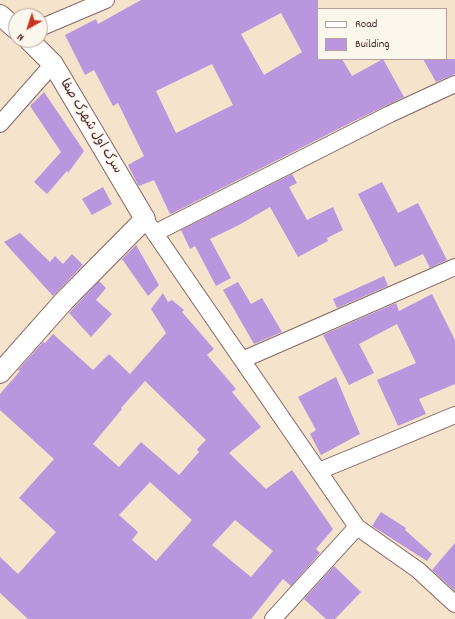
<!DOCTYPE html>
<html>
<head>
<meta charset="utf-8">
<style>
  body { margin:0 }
  #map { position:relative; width:455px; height:619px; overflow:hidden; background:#f6e3cc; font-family:Dekko,sans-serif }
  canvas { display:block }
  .legend { position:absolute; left:317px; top:8px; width:130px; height:52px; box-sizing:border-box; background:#fbf7ec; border:1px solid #b4a19f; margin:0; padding:5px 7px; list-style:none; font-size:12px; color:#4a1f2b }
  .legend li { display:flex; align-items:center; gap:8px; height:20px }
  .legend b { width:20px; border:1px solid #b4a19f }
  .north { position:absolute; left:8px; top:8px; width:40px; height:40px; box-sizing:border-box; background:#fbf7ec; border:1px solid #b4a19f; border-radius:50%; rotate:219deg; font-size:11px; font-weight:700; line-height:16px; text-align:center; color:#4a1f2b }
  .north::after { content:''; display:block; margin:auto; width:14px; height:18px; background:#c8321e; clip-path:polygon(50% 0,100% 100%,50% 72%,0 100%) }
</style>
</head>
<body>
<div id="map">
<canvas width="455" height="619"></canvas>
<ul class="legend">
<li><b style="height:5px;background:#fff"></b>Road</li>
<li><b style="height:11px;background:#b996dd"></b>Building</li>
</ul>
<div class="north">N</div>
</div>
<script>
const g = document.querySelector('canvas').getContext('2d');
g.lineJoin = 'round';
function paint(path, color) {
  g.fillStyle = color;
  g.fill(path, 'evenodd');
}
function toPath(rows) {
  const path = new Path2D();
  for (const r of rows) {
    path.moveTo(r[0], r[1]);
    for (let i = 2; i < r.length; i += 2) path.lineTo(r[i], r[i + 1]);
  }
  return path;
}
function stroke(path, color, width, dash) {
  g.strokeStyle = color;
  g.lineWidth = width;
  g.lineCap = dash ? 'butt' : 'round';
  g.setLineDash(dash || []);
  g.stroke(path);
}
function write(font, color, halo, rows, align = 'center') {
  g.font = font + ' Dekko,"Playpen Sans Arabic",sans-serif';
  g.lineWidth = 3.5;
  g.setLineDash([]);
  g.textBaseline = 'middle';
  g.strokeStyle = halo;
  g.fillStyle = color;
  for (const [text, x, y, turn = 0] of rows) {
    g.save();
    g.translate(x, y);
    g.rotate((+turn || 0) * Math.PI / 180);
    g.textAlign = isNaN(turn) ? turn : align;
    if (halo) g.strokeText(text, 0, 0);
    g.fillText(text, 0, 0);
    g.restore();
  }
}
const building = toPath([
  [141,0,318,0,318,59,342,59,352,76,383,59,404,97,350,123,173,213,170,214,154,180,139,186,136,181,128,165,144,156,118,103,113,106,94,70,85,75,65,35,96,19,98,24],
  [281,13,302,52,264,75,241,34],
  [212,64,233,105,176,133,156,91],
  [423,59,455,59,455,74,436,82],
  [44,92,84,151,68,173,67,171,47,194,34,182,61,152,30,106],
  [292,174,297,183,289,187,307,220,333,207,343,230,327,238,328,241,298,257,270,207,239,225,210,239,231,278,216,286,195,246,190,249,181,230],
  [382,182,398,213,418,203,447,260,430,268,423,254,395,267,358,194],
  [103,187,112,204,92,215,82,199],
  [20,233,50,262,55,256,63,264,72,254,83,265,53,296,4,242],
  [136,245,159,285,148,296,122,259],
  [384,276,388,286,337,308,333,299],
  [99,281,106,288,96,300,112,314,91,337,69,313],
  [238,282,251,304,262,298,282,332,254,344,223,290],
  [163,293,168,302,172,300,184,310,182,312,214,349,207,355,236,389,232,392,261,427,229,453,266,489,292,470,333,529,316,549,320,553,291,586,283,579,251,619,28,619,0,593,0,557,18,574,56,532,19,498,54,459,0,410,0,394,20,371,18,370,43,342,45,343,53,334,93,370,109,354,130,374,166,333,151,309],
  [145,381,206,440,197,449,199,452,179,475,141,442,119,467,93,444,122,409,121,408],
  [150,482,192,520,156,561,132,540,138,532,119,515],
  [235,520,273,551,251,577,212,545],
  [432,294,455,340,455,384,419,399,426,414,398,426,377,380,416,363,397,324,359,344,374,373,349,385,323,335,396,303,399,311],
  [336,377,360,434,321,455,310,434,316,430,298,397],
  [381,512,406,528,405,530,432,554,427,561,372,526],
  [455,543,455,591,432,570],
  [334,566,361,592,335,619,326,619,304,599]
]);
const minor = toPath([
  [40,28,106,0],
  [0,124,53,64],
  [145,219,357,527,418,570,455,604],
  [155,233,390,114,455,84],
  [242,360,455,267],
  [319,471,455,415],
  [273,619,357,527]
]);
const tertiary = toPath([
  [0,15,16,29],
  [0,373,64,301,145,219,53,64,29,40]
]);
const streetNames = [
  ["سرک اول شهرک صفا",90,127,59]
];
paint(building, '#b996dd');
stroke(minor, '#866463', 18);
stroke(tertiary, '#866463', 22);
stroke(minor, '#fff', 16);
stroke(tertiary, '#fff', 20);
write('13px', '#4a1f2b', '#fbf7ec', streetNames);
</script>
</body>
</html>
